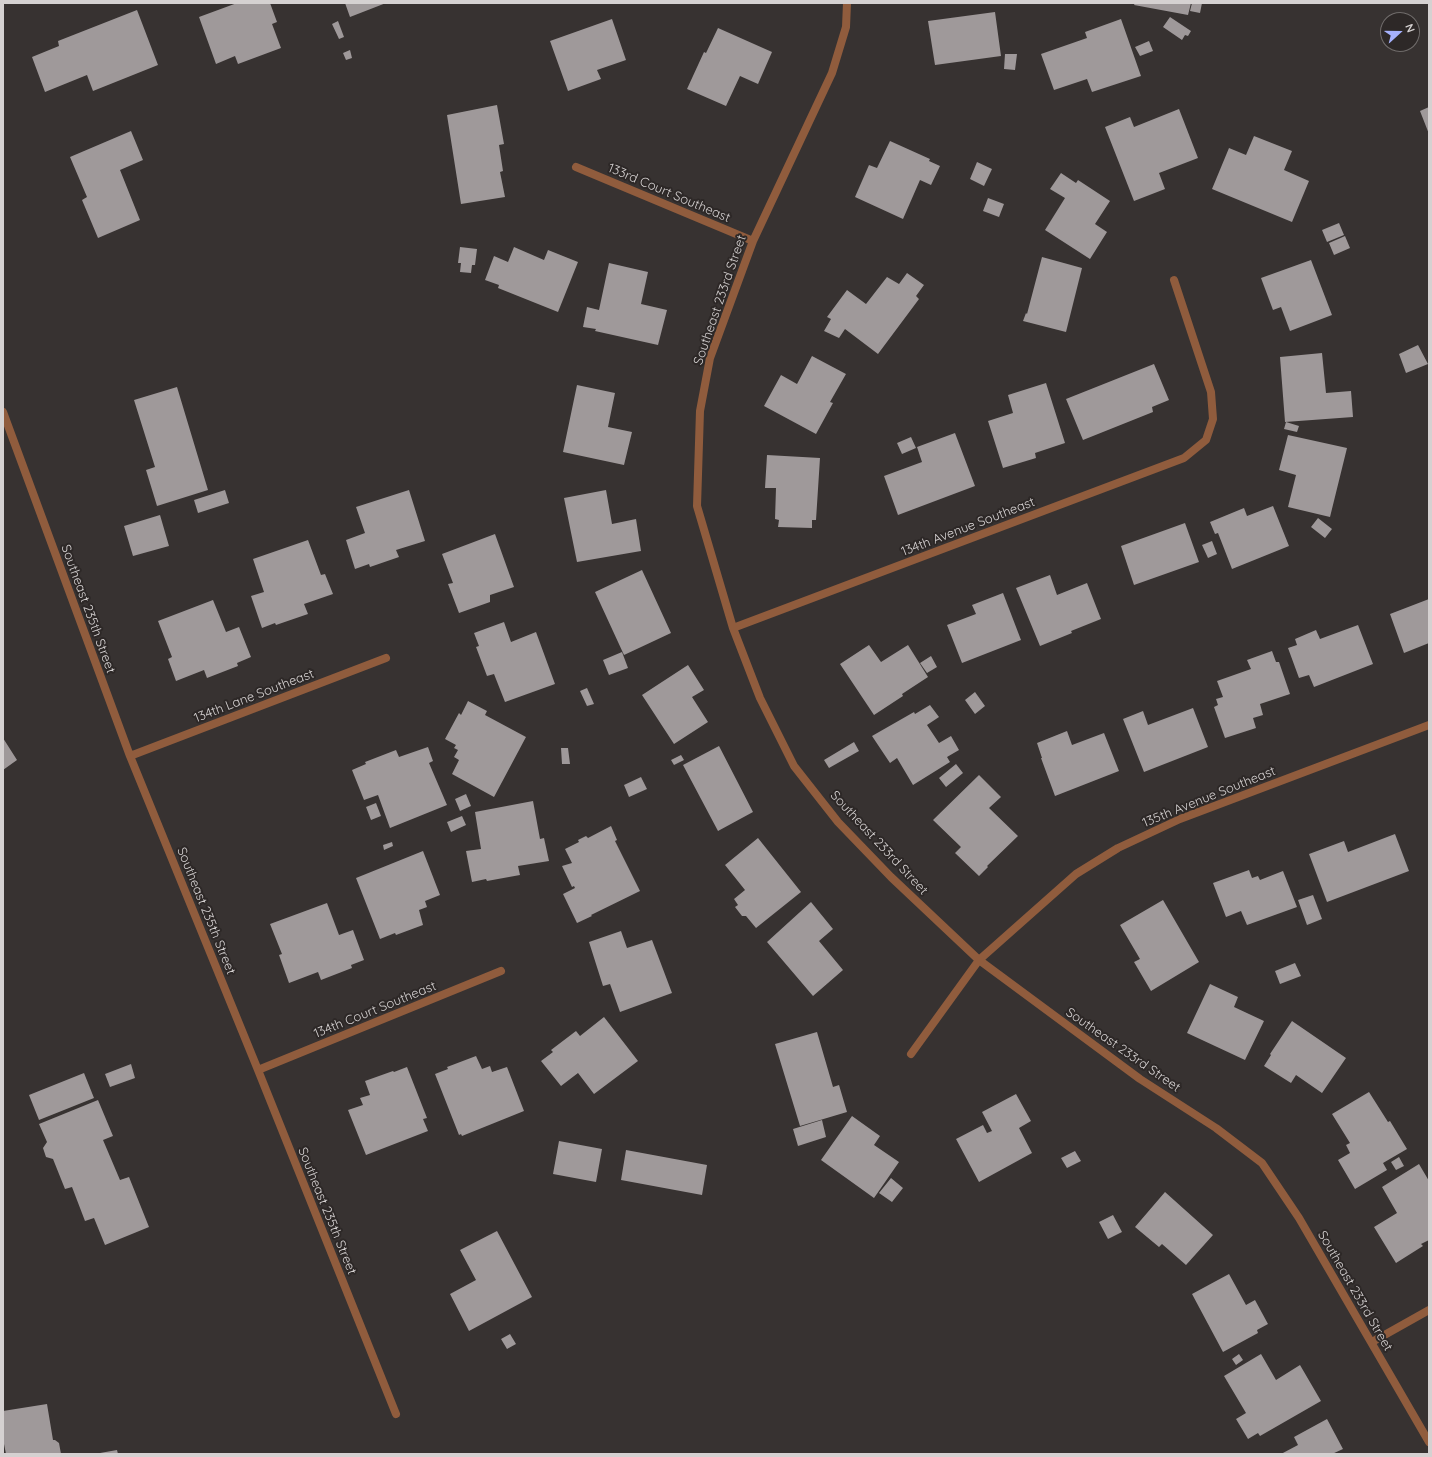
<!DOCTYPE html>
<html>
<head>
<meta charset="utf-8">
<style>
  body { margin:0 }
  #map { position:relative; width:1432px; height:1457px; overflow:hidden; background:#373231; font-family:Quicksand,sans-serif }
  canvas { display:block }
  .frame { position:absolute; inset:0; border:4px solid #d5d1d1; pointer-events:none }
  .north { position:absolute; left:1380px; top:12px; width:40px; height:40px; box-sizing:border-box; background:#2d2827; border:1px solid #706c6b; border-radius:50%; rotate:69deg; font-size:11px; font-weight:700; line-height:16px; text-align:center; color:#d5d1d1 }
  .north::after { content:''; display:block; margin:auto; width:14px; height:18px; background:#a6b1fc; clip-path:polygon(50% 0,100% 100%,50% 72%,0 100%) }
</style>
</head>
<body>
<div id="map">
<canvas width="1432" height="1457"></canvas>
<div class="frame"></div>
<div class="north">N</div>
</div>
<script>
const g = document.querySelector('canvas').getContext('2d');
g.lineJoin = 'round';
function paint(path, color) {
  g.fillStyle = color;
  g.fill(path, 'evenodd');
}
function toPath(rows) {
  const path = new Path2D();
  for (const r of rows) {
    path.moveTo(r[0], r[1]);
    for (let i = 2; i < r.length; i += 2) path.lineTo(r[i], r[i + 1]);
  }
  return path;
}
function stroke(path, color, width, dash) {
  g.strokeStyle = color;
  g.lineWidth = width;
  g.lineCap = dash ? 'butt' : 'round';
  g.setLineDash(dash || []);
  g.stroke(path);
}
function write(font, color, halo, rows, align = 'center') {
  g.font = font + ' Quicksand,sans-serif';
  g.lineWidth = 4;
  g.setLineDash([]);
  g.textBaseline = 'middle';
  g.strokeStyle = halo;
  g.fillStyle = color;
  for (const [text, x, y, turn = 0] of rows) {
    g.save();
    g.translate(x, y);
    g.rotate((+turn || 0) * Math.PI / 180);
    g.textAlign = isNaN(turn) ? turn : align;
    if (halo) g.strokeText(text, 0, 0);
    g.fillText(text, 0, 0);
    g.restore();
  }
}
const building = toPath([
  [237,3,270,3,277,22,272,24,281,48,238,64,235,56,216,64,199,17],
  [345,3,386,3,350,17],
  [1135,3,1191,3,1188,15,1134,5],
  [1192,3,1202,3,1200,13,1190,11],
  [137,10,158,65,93,91,87,75,45,92,32,57,59,46,58,41],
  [995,12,1001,56,935,65,928,21],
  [1170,17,1191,31,1188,36,1185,35,1182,40,1163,27],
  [612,19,626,60,597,70,601,79,568,91,550,41],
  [1121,19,1141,76,1092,92,1087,79,1054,90,1041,54,1087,38,1085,32],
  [338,21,344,37,339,39,332,24],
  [718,28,772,52,758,84,740,76,726,106,687,89,704,52,706,53],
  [1149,41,1153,51,1140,56,1135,47],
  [350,50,352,58,346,60,343,53],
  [1005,54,1017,54,1015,70,1004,69],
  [497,105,504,144,499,145,503,171,500,172,505,197,461,204,447,115],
  [1429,107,1429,134,1420,111],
  [1179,109,1198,158,1159,173,1165,189,1134,201,1105,127,1130,117,1134,127],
  [131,131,143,160,120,170,140,220,98,238,82,200,87,197,70,157],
  [1254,136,1292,151,1284,170,1309,181,1292,222,1212,189,1229,148,1246,155],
  [890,141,930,159,929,161,940,166,931,185,920,180,903,219,855,197,869,165,877,168],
  [977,162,992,169,984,186,970,179],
  [1061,173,1076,183,1078,180,1110,201,1095,224,1107,232,1090,259,1045,230,1065,198,1050,189],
  [988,198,1004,204,999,217,983,211],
  [1339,223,1344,235,1327,242,1322,230],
  [1345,236,1350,248,1334,255,1329,243],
  [460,247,477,249,475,265,472,265,471,273,460,272,461,263,458,263],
  [514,247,544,260,548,250,578,262,558,312,498,288,499,285,485,280,494,256,508,262],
  [1042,257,1082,268,1066,332,1023,321,1026,313,1027,314],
  [1311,260,1332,315,1290,331,1281,307,1273,310,1261,278],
  [609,263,648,272,641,304,667,310,658,345,595,331,596,329,583,327,587,307,599,310],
  [907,273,924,285,916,296,919,299,878,354,845,329,839,338,824,331,831,319,827,317,847,290,866,304,887,277,899,284],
  [1418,345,1428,364,1406,373,1399,354],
  [1322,353,1326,393,1351,391,1353,417,1285,422,1280,357],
  [812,356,846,374,830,402,833,403,816,434,764,406,781,375,797,384],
  [1154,364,1169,400,1152,407,1153,412,1083,440,1066,399],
  [1046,383,1065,443,1035,453,1036,458,1003,468,988,421,1013,413,1008,395],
  [577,385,615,393,608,427,632,432,624,465,563,452],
  [177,387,208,490,157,506,146,470,155,467,134,400],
  [1286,422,1299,426,1297,432,1284,429],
  [955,433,975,486,898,515,884,476,922,462,917,447],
  [1288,435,1347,448,1330,517,1288,507,1296,475,1279,470],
  [911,437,916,448,902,454,897,443],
  [767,455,820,458,816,520,812,520,812,528,778,527,779,520,775,519,776,488,765,488],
  [225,490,229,503,198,513,194,500],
  [409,490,425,541,396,550,399,557,370,567,369,564,355,569,346,540,365,533,356,507],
  [606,490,612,524,636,519,641,551,577,562,564,498],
  [1273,506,1289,546,1232,569,1218,533,1215,534,1210,522,1244,508,1247,516],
  [160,515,169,546,133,556,124,526],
  [1318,518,1332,529,1325,538,1311,527],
  [1185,523,1199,562,1134,585,1121,546],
  [495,534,514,587,490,595,490,602,459,613,448,584,453,583,442,554],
  [308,540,321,575,325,574,333,594,304,604,308,614,276,625,275,623,262,628,251,596,264,592,253,559],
  [1212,541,1217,554,1208,558,1202,545],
  [642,570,671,633,624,655,595,592],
  [1050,575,1057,595,1087,583,1101,619,1071,631,1072,633,1040,646,1016,588],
  [1003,593,1021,640,962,663,947,625,976,614,972,605],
  [1429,599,1429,643,1404,653,1390,614],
  [213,600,226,632,239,627,251,657,237,663,238,666,207,678,204,670,176,681,168,659,172,657,158,621],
  [504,622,511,642,536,632,555,684,505,702,494,674,487,676,476,647,479,646,474,633],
  [1358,625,1373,664,1314,687,1309,675,1299,678,1288,648,1297,645,1295,639,1316,630,1320,639],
  [869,645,881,662,908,645,928,677,902,694,903,696,874,715,840,664],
  [1272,651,1276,662,1279,662,1290,694,1260,704,1263,715,1253,718,1256,728,1225,738,1214,707,1218,705,1216,699,1223,697,1217,681,1251,669,1247,660],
  [622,652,628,668,609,675,603,660],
  [931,656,937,667,927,673,920,663],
  [688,665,704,690,692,697,708,722,674,744,642,695],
  [587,688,594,704,587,706,580,691],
  [975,692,985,706,975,714,965,700],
  [468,701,487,711,485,715,526,737,494,797,452,774,459,760,454,757,458,750,454,748,456,745,445,739,459,713,461,715],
  [930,705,939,717,927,725,939,743,951,736,959,750,947,757,950,762,913,785,897,758,890,763,872,736,914,712,915,714],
  [1193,708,1208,747,1144,772,1123,719,1143,711,1148,725],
  [1067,731,1072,745,1104,733,1119,771,1055,796,1041,758,1042,758,1037,743],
  [3,738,17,760,3,770],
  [854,742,859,751,829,768,824,760],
  [719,746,753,812,718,831,683,765],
  [428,747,433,761,429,763,447,805,390,828,378,795,364,800,352,770,366,764,365,762,396,750,399,757],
  [561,748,568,748,570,764,562,764],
  [681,755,684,760,674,765,671,760],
  [956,764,963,773,946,787,939,778],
  [979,775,1001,797,989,808,1018,836,987,866,988,867,979,876,955,853,961,847,933,820],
  [641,777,647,789,629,797,624,785],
  [466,794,471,806,460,811,455,799],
  [533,801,540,839,544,838,549,861,518,866,520,875,487,881,486,879,472,882,466,851,481,849,475,812],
  [376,803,381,816,371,820,366,807],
  [462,816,466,825,451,832,447,822],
  [611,826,617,840,615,841,640,891,591,915,592,916,577,923,563,894,575,888,574,886,572,887,562,866,572,863,565,849,579,842,578,840,586,836,588,838],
  [1395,834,1409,871,1327,902,1309,854,1344,841,1348,852],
  [758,838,801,892,756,928,746,916,742,916,735,907,738,905,734,899,745,890,725,865],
  [392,842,393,846,384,850,383,845],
  [423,851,440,895,425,901,427,907,419,910,423,925,396,935,395,933,380,939,356,878],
  [1249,870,1252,878,1258,876,1260,880,1283,871,1297,907,1247,925,1241,911,1226,917,1213,883],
  [1313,895,1322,919,1307,925,1298,900],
  [1163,900,1199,962,1151,991,1134,962,1140,959,1120,925],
  [811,902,833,929,819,941,843,970,813,996,767,942],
  [327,903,339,935,353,930,364,960,351,965,352,968,321,980,318,972,289,983,279,955,282,954,270,924],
  [621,931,627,948,652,940,672,993,620,1012,610,984,603,986,589,942],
  [1295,963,1301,976,1280,984,1275,971],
  [1210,984,1238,997,1234,1007,1264,1021,1245,1060,1187,1033],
  [604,1017,638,1061,594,1094,578,1073,561,1086,541,1061,553,1052,551,1050,576,1031,580,1036],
  [1292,1021,1346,1058,1322,1093,1296,1075,1291,1083,1264,1066,1271,1055,1270,1054],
  [817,1032,833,1087,839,1085,847,1112,800,1126,775,1044],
  [476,1056,482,1069,490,1066,492,1072,507,1067,524,1111,462,1136,461,1134,459,1135,435,1074,448,1069,447,1067],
  [131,1064,135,1078,110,1087,105,1074],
  [407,1067,427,1118,423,1119,428,1131,366,1155,348,1110,363,1105,360,1098,370,1095,365,1081,393,1071,394,1072],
  [84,1073,94,1098,39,1120,29,1095],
  [1369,1092,1388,1122,1390,1121,1407,1149,1383,1163,1387,1170,1355,1189,1338,1160,1350,1153,1346,1145,1350,1143,1332,1114],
  [1016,1094,1031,1121,1019,1128,1032,1153,979,1182,956,1139,983,1125,987,1133,992,1131,982,1112],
  [98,1100,113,1136,103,1140,120,1180,129,1177,149,1227,105,1245,94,1218,85,1221,72,1187,65,1189,53,1159,46,1157,43,1148,47,1142,39,1124],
  [852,1116,880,1136,874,1145,899,1162,874,1198,821,1160],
  [822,1120,826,1137,798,1146,793,1129],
  [559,1141,602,1149,596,1182,553,1174],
  [626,1150,707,1165,702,1195,621,1180],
  [1075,1151,1081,1161,1067,1168,1061,1158],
  [1399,1157,1404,1166,1396,1170,1391,1162],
  [1419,1164,1429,1181,1429,1240,1421,1244,1423,1246,1396,1263,1374,1227,1397,1213,1382,1187],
  [891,1178,903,1188,892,1202,879,1193],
  [1165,1192,1213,1235,1186,1265,1162,1244,1159,1247,1135,1227],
  [1113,1215,1122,1232,1108,1239,1099,1222],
  [497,1231,532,1297,469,1331,450,1294,476,1280,460,1250],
  [1229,1274,1246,1305,1255,1300,1268,1324,1257,1330,1258,1333,1223,1352,1192,1294],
  [510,1334,516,1344,507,1349,501,1339],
  [1239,1354,1243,1360,1236,1365,1232,1359],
  [1261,1354,1276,1380,1300,1365,1321,1401,1260,1436,1258,1433,1248,1439,1236,1419,1246,1413,1224,1376],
  [47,1404,53,1440,55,1440,59,1443,61,1454,6,1454,3,1439,3,1411],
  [1327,1419,1343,1449,1332,1454,1281,1454,1298,1445,1294,1437],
  [117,1450,118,1454,100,1454,100,1453]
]);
const minor = toPath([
  [847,3,846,27,832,73,753,241,710,358,700,411,697,506,733,628,760,698,794,766,838,822,891,877,979,960,1140,1079,1216,1128,1262,1163,1299,1218,1429,1442],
  [576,167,753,241],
  [3,412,130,756,258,1070,396,1414],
  [733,628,1184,458,1206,440,1213,419,1211,392,1174,280],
  [130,756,386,658],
  [911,1054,979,960,1076,874,1118,848,1180,819,1429,725],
  [258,1070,501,971],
  [1372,1342,1429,1310]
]);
const streetNames = [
  ["133rd Court Southeast",669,193,23],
  ["Southeast 233rd Street",720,300,-71],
  ["134th Avenue Southeast",968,527,-21],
  ["Southeast 235th Street",88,609,70],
  ["134th Lane Southeast",254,696,-21],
  ["135th Avenue Southeast",1209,797,-22],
  ["Southeast 233rd Street",879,843,47],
  ["Southeast 235th Street",206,911,68],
  ["134th Court Southeast",375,1010,-22],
  ["Southeast 233rd Street",1123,1050,35],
  ["Southeast 235th Street",327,1211,68],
  ["Southeast 233rd Street",1355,1291,60]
];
paint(building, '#9f999a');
stroke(minor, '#905c3d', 8);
write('13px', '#d5d1d1', '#2d2827', streetNames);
</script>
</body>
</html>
